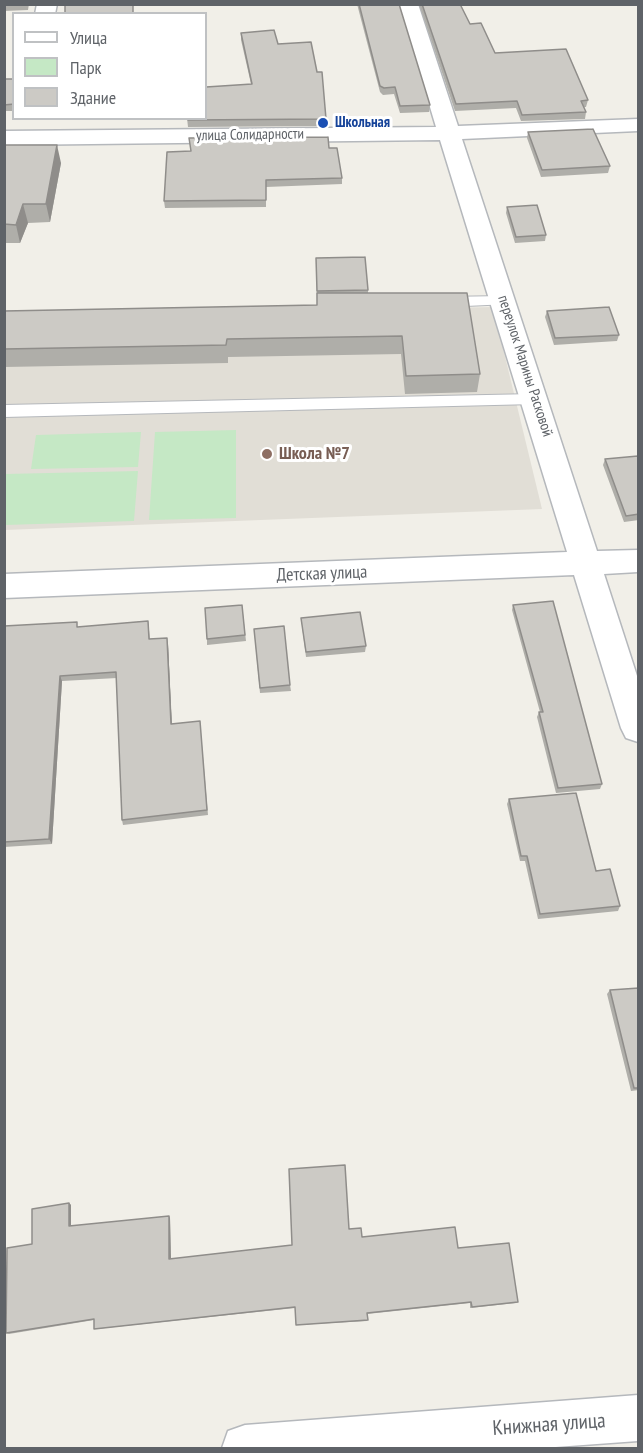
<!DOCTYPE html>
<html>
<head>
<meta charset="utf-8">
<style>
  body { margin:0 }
  #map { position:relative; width:643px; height:1453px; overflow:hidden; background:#f1efe8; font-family:"PT Sans Narrow",sans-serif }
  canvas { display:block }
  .frame { position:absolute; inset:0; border:6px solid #5f6368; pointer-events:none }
  .legend { position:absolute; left:12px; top:12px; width:195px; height:108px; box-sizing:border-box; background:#fff; border:2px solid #bfc1c3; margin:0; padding:8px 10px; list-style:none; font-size:18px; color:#5f6368 }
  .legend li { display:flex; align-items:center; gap:12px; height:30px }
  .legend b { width:30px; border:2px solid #bfc1c3 }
</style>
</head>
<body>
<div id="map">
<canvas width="643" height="1453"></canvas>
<div class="frame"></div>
<ul class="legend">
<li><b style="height:8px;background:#fff"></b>Улица</li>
<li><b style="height:16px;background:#c5e8c5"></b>Парк</li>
<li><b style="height:16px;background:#cccac5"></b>Здание</li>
</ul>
</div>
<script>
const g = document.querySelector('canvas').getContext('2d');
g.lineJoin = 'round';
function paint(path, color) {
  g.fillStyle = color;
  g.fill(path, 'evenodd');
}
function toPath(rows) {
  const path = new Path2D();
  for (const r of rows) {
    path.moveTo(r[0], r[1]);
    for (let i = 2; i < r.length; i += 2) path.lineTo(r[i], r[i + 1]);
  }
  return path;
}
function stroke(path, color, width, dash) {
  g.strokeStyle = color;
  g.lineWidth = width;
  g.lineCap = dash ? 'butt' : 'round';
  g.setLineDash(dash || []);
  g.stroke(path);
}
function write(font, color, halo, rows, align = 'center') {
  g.font = font + ' "PT Sans Narrow",sans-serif';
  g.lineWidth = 6;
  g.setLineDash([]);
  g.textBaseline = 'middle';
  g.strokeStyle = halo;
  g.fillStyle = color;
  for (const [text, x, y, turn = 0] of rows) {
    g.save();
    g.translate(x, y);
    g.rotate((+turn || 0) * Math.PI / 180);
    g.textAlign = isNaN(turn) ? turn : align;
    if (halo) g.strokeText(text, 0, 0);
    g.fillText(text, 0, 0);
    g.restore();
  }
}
const education = toPath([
  [493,307,542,509,5,530,4,318]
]);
const green = toPath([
  [236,430,236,518,149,520,155,432],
  [141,432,138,467,31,469,36,435],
  [138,471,134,521,5,525,5,474]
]);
const service = toPath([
  [504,296,511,301,509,304,444,307,437,302,444,297,504,296],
  [535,394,543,399,535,404,4,417,4,405,535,394]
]);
const minor = toPath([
  [37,4,57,4,55,14,35,14,37,4],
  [399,4,418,4,458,126,638,119,638,131,462,139,597,551,638,550,638,572,604,574,638,679,638,742,626,738,621,728,574,575,4,598,4,574,567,552,440,140,4,145,4,131,436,127,399,4],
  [638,1395,638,1441,542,1448,222,1448,228,1431,245,1425,638,1395]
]);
const wall = toPath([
  [4,4,29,4,28,10,4,11],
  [357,4,399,4,430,105,429,112,400,113,394,94,383,95,380,92],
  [419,4,460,4,470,24,495,53,588,100,586,107,584,107,586,112,585,119,521,121,516,108,455,111],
  [241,33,278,44,326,119,326,126,188,127,187,118,251,84,241,40],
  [4,79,14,79,14,111,4,111],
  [528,132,610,166,608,173,541,177,527,138],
  [4,145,61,163,50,222,28,223,20,243,6,243,4,246],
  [329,148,342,178,342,184,266,187,266,207,165,208,164,201],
  [507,207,546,235,545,241,515,243,506,213],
  [316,258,368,290,368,293,480,374,477,392,405,394,401,354,228,357,228,363,4,367,4,311,317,305],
  [547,311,619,335,617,341,554,345,545,317],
  [639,457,639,520,624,522,603,465,605,459],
  [242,605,246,641,207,645,207,639],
  [513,605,602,784,600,789,556,793,537,717,539,712,540,712,512,610],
  [301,618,366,646,365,652,306,657],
  [148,621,150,639,168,644,172,724,200,721,208,815,123,825,122,820,117,678,62,681,52,844,4,847,4,626,79,627],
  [254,629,290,685,291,691,260,693],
  [509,799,620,906,618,911,538,919,525,861,520,861,507,804],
  [639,988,639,1090,631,1091,607,994,610,990],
  [69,1203,71,1205,71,1226,170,1218,171,1259,292,1245,349,1229,362,1237,458,1248,518,1302,516,1303,470,1308,470,1303,367,1314,367,1321,296,1325,295,1308,96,1329,94,1329,94,1320,9,1334,6,1333,32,1244]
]);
const shadedWall = toPath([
  [57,145,61,163,50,222,46,204],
  [23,204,28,223,20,243,16,225],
  [167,638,168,644,172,730,171,724],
  [60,676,62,681,52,844,49,839],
  [69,1203,71,1205,71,1228,69,1226],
  [169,1216,170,1218,171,1261,169,1259]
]);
const building = toPath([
  [65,4,133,4,133,14,65,14,65,4],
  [359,4,399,4,430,105,400,106,395,87,384,88,380,86,359,4],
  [422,4,460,4,470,24,481,23,495,53,566,49,588,100,581,101,586,112,522,115,517,101,456,104,422,4],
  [274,30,278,44,311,42,317,72,322,72,326,119,188,120,187,118,206,118,206,87,252,84,241,33,274,30],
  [4,79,14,79,14,104,4,105,4,79],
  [593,129,610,166,542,170,528,132,593,129],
  [328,137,329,148,337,148,342,178,266,180,266,200,164,201,167,152,191,151,189,138,328,137],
  [4,145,57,145,46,204,23,204,16,225,4,224,4,145],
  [537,205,546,235,516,237,507,207,537,205],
  [365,257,368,290,317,291,316,258,365,257],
  [317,293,467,293,480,374,406,376,402,336,227,339,226,345,4,349,4,311,317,305,317,293],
  [609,307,619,335,555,338,547,311,609,307],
  [638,456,639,514,626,516,605,459,638,456],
  [553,601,602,784,558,788,539,712,543,712,513,605,553,601],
  [242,605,245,635,207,639,205,608,242,605],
  [360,612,366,646,306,652,301,618,360,612],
  [148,621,149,639,167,638,171,724,200,721,207,810,122,820,116,672,60,676,49,839,4,842,4,626,77,622,77,627,148,621],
  [284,626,290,685,260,688,254,629,284,626],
  [576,793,596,871,610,869,620,906,540,914,527,856,521,856,509,799,576,793],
  [639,988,639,1088,634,1088,610,990,639,988],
  [345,1165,349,1229,361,1228,362,1237,455,1227,458,1248,509,1243,518,1302,472,1307,471,1302,367,1313,368,1320,296,1325,295,1307,94,1329,94,1319,6,1333,7,1248,32,1244,32,1209,69,1203,69,1226,169,1216,169,1259,292,1245,289,1169,345,1165]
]);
const markers = [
  [323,123,6,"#1a4fb4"],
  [267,454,6,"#8d6e63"]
];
const farTransitnames = [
  ["Школьная",335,123]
];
const farStreetnames = [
  ["улица Солидарности",250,135,-1],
  ["переулок Марины Расковой",525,366,72]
];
const educationNames = [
  ["Школа №7",279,454]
];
const streetNames = [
  ["Детская улица",322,574,-2]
];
const nearStreetnames = [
  ["Книжная улица",549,1425,-4]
];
paint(education, '#e1ded6');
paint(green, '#c5e8c5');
stroke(service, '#b5b8bc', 2);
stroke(minor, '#b5b8bc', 3);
paint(service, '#fff');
paint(minor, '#fff');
paint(wall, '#afaea9');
paint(shadedWall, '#8f8d8a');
paint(building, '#cccac5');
stroke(building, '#8f8d8a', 1.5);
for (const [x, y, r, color] of markers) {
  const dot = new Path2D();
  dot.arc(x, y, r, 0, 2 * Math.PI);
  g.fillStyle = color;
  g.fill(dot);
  stroke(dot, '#fff', 2);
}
write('bold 15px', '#164399', '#fff', farTransitnames, 'left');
write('15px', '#5f6368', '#fff', farStreetnames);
write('bold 18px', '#785e54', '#fff', educationNames, 'left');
write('18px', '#5f6368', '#fff', streetNames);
write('21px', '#5f6368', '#fff', nearStreetnames);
</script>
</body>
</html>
